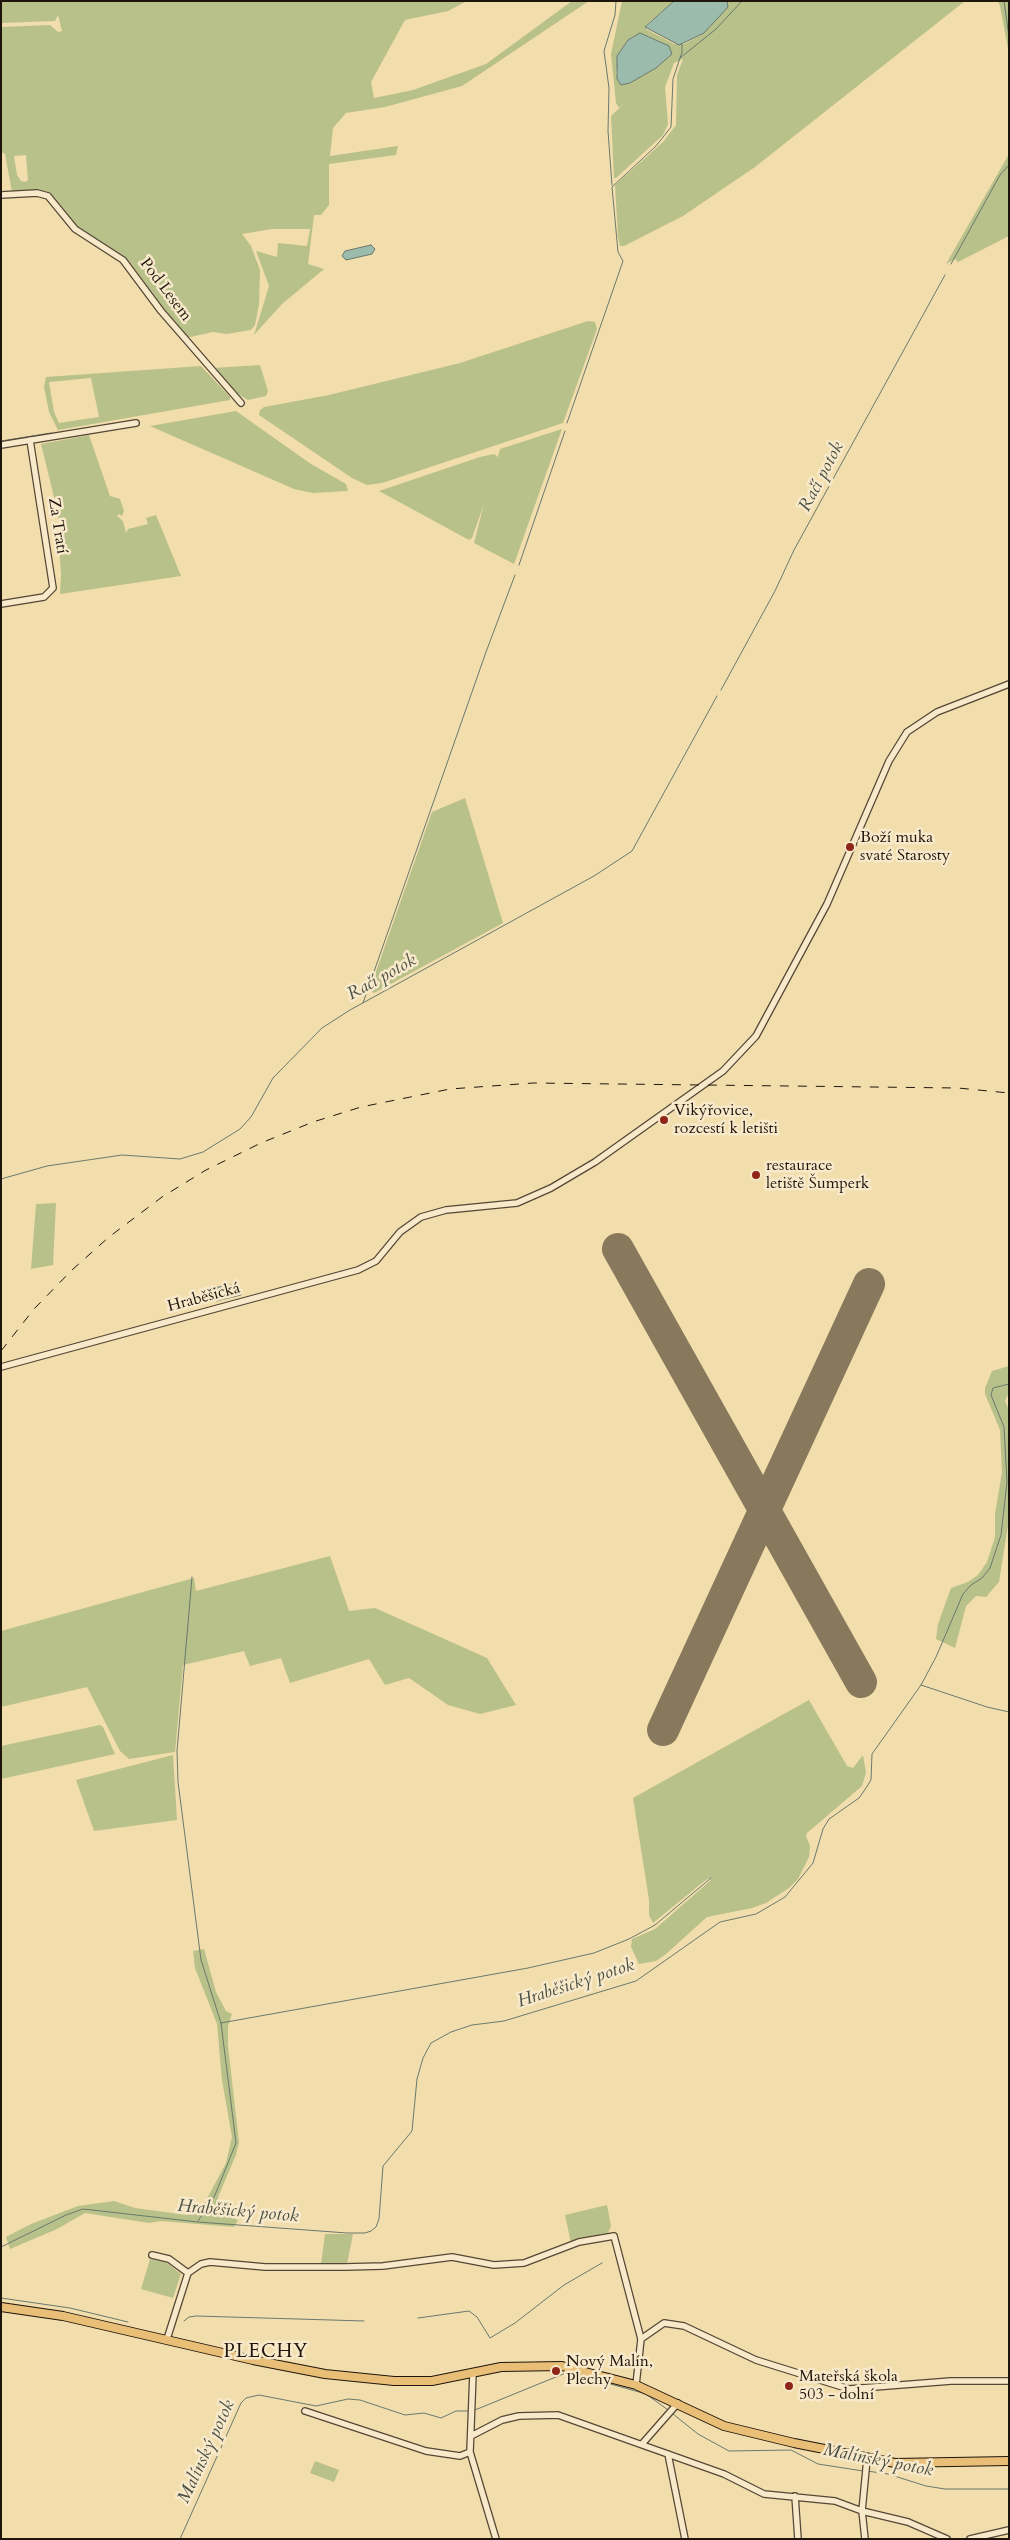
<!DOCTYPE html>
<html>
<head>
<meta charset="utf-8">
<style>
  body { margin:0 }
  #map { position:relative; width:1010px; height:2540px; overflow:hidden; background:#f2ddac; font-family:Cardo,serif }
  canvas { display:block }
  .frame { position:absolute; inset:0; border:2px solid #1f150d; pointer-events:none }
</style>
</head>
<body>
<div id="map">
<canvas width="1010" height="2540"></canvas>
<div class="frame"></div>
</div>
<script>
const g = document.querySelector('canvas').getContext('2d');
g.lineJoin = 'round';
function paint(path, color) {
  g.fillStyle = color;
  g.fill(path, 'evenodd');
}
function toPath(rows) {
  const path = new Path2D();
  for (const r of rows) {
    path.moveTo(r[0], r[1]);
    for (let i = 2; i < r.length; i += 2) path.lineTo(r[i], r[i + 1]);
  }
  return path;
}
function stroke(path, color, width, dash) {
  g.strokeStyle = color;
  g.lineWidth = width;
  g.lineCap = dash ? 'butt' : 'round';
  g.setLineDash(dash || []);
  g.stroke(path);
}
function write(font, color, halo, rows, align = 'center') {
  g.font = font + ' Cardo,serif';
  g.lineWidth = 5;
  g.setLineDash([]);
  g.textBaseline = 'middle';
  g.strokeStyle = halo;
  g.fillStyle = color;
  for (const [text, x, y, turn = 0] of rows) {
    g.save();
    g.translate(x, y);
    g.rotate((+turn || 0) * Math.PI / 180);
    g.textAlign = isNaN(turn) ? turn : align;
    if (halo) g.strokeText(text, 0, 0);
    g.fillText(text, 0, 0);
    g.restore();
  }
}
const green = toPath([
  [1,1,467,1,448,11,405,20,371,82,374,98,413,90,486,64,572,1,589,1,462,86,385,107,346,113,333,128,330,156,398,146,396,155,329,164,329,205,321,215,314,215,308,264,324,269,282,304,254,335,269,286,256,251,277,257,278,243,307,246,310,229,272,229,242,234,251,246,260,270,259,305,255,325,251,330,227,334,213,332,186,338,129,261,89,237,76,226,52,196,41,191,12,192,5,154,1,152,1,27,50,25,58,32,62,31,58,15,55,21,1,23],
  [26,155,28,180,25,182,21,181,17,175,14,156],
  [622,1,674,1,646,25,646,29,674,44,684,44,704,33,727,1,965,1,755,167,683,216,624,246,620,246,618,237,615,185,663,142,676,125,677,75,683,59,674,63,665,87,668,124,663,135,616,178,614,178,611,116,625,103,619,108,616,103,611,54],
  [640,33,669,46,672,54,656,68,630,83,621,85,616,73,620,51,628,40],
  [998,1,1009,1,1009,54,1000,6],
  [1009,154,1009,236,958,262,955,259,946,264],
  [588,321,595,322,597,329,563,423,382,483,367,485,352,478,259,415,260,410,264,407,329,395,460,363],
  [260,365,268,391,266,396,248,400,238,394,213,368],
  [201,366,230,397,230,400,58,430,49,412,44,387,46,377],
  [91,378,99,417,59,423,54,412,49,382],
  [236,411,311,464,346,484,348,491,313,493,294,489,150,426],
  [562,429,514,564,474,543,484,504,472,538,469,540,379,491,480,457,494,454,498,457,500,449],
  [89,435,110,496,120,499,124,511,122,516,119,514,117,516,123,521,126,533,128,529,148,524,146,518,156,515,181,576,60,594,61,574,58,533,60,532,57,507,60,505,56,505,41,444],
  [465,798,503,923,374,993,371,991,371,986,432,812],
  [56,1203,53,1265,31,1269,36,1204],
  [1009,1366,1009,1392,1005,1401,1009,1410,1009,1519,999,1582,986,1597,976,1596,966,1606,955,1648,936,1639,938,1624,951,1588,968,1582,978,1575,987,1562,995,1537,995,1514,1002,1472,1000,1430,985,1394,985,1388,992,1371],
  [330,1556,349,1611,375,1608,487,1658,516,1705,480,1714,448,1705,409,1678,385,1685,369,1659,290,1683,281,1658,250,1666,244,1651,183,1665,175,1752,129,1759,120,1751,87,1687,1,1707,1,1631,194,1578,196,1591],
  [809,1700,847,1766,853,1768,863,1755,866,1773,862,1786,807,1833,806,1836,810,1846,809,1857,798,1879,789,1888,766,1903,752,1908,707,1917,666,1954,656,1961,639,1964,631,1947,632,1939,655,1929,711,1880,709,1878,702,1883,653,1923,649,1915,649,1900,633,1798],
  [100,1725,103,1727,115,1754,1,1779,1,1746],
  [173,1755,177,1820,94,1831,76,1780],
  [204,1949,216,1992,226,2011,232,2014,228,2026,228,2046,239,2142,236,2155,218,2197,218,2209,223,2214,238,2220,234,2227,161,2221,149,2223,85,2213,57,2229,10,2249,6,2237,31,2224,78,2206,114,2201,135,2208,187,2215,196,2213,204,2204,226,2163,232,2137,222,2080,217,2024,195,1968,193,1951],
  [607,2205,611,2226,607,2235,571,2243,565,2215],
  [325,2234,353,2234,347,2264,321,2264],
  [150,2259,167,2263,181,2274,173,2298,141,2289],
  [315,2461,339,2470,334,2482,310,2473]
]);
const water = toPath([
  [674,1,727,1,728,7,704,33,679,45,645,27,674,1],
  [640,33,669,46,672,54,656,68,630,83,621,85,617,79,617,56,628,40,640,33],
  [371,245,375,249,372,254,346,260,342,256,345,251,371,245],
  [238,1284,241,1295,216,1301,213,1288,238,1284]
]);
const stream = toPath([
  [1004,1,1009,37],
  [680,58,716,29,742,1],
  [612,185,608,131,609,88,604,51,615,15,616,1],
  [951,264,1000,175,1009,165],
  [567,423,623,261,618,252,612,187,656,146,671,127,673,79,682,52,682,44],
  [1,441,51,433],
  [519,565,565,431],
  [721,690,775,591,794,550,945,275],
  [363,1003,486,652,515,575],
  [1,1179,47,1166,122,1155,180,1159,203,1152,240,1129,251,1117,273,1078,322,1028,350,1010,594,876,632,851,717,696],
  [192,1577,177,1751,178,1782,201,1960,221,2023,236,2143,215,2195,198,2221],
  [921,1685,987,1707,1009,1712],
  [221,2023,528,1968,594,1953,629,1939,655,1925,711,1878],
  [1,2247,66,2215,83,2209,198,2222,347,2233,365,2233,371,2231,376,2227,379,2219,383,2166,412,2131,417,2079,423,2058,431,2043,451,2032,472,2025,504,2021,636,1981,720,1922,756,1914,785,1897,813,1863,823,1829,829,1819,859,1798,864,1791,871,1780,872,1754,921,1685,936,1657,963,1594,971,1585,982,1578,990,1568,1001,1535,1007,1482,1004,1427,991,1395,993,1388,1009,1384],
  [1,2298,70,2308,128,2322],
  [418,2318,469,2311,477,2317,490,2338,515,2323,564,2285,602,2263],
  [184,2321,189,2317,196,2316,364,2321],
  [475,2410,568,2372,646,2394,668,2410],
  [673,2414,698,2434,729,2451,791,2450,818,2464,863,2471],
  [867,2471,888,2474,926,2486,945,2489,1009,2489],
  [180,2539,241,2403,246,2398,259,2395,316,2406,348,2399,360,2400,405,2415,424,2413,441,2418,456,2411,469,2411]
]);
const runway = toPath([
  [618,1249,861,1682],
  [663,1730,869,1284]
]);
const minor = toPath([
  [1,195,37,193,48,196,75,229,123,260,161,311,241,403],
  [1,445,136,423],
  [1,604,44,597,53,588,30,440],
  [1,1367,358,1270,376,1261,400,1232,421,1217,446,1210,517,1203,551,1188,595,1162,723,1071,756,1036,827,904,889,761,907,732,937,712,1009,684],
  [152,2255,169,2259,188,2273],
  [167,2339,188,2273,201,2264,210,2262,265,2267,345,2267,383,2266,452,2257,494,2265,524,2263,579,2242,614,2236,641,2339,636,2385],
  [641,2339,664,2323,684,2326,756,2360,849,2389,951,2381,1009,2381],
  [473,2373,470,2452,496,2539],
  [305,2411,426,2451,460,2456,470,2452],
  [471,2436,502,2420,519,2416,558,2415,724,2474,764,2494,835,2501,862,2511,908,2522,947,2539],
  [642,2444,678,2403],
  [668,2454,685,2539],
  [795,2496,798,2539],
  [865,2539,862,2511,867,2459],
  [970,2539,1009,2530]
]);
const major = toPath([
  [1,2307,63,2316,253,2360,325,2374,394,2381,432,2381,501,2367,562,2366,636,2385,724,2426,794,2443,895,2463,1009,2461]
]);
const rail = toPath([
  [1,1351,34,1309,72,1270,109,1237,162,1197,206,1170,261,1143,313,1122,361,1107,450,1089,533,1083,958,1088,1009,1093]
]);
const markers = [
  [850,847,5,"#8f2418"],
  [664,1120,5,"#8f2418"],
  [756,1175,5,"#8f2418"],
  [556,2371,5,"#8f2418"],
  [789,2386,5,"#8f2418"]
];
const streetNames = [
  ["Pod Lesem",165,290,53],
  ["Za Tratí",57,526,81],
  ["Hraběšická",204,1298,-15]
];
const poiNames = [
  ["Boží muka",860,838],
  ["svaté Starosty",860,856],
  ["Vikýřovice,",674,1111],
  ["rozcestí k letišti",674,1129],
  ["restaurace",766,1166],
  ["letiště Šumperk",766,1184],
  ["Nový Malín,",566,2362],
  ["Plechy",566,2380],
  ["Mateřská škola",799,2377],
  ["503 - dolní",799,2395]
];
const waterNames = [
  ["Račí potok",822,477,-62],
  ["Račí potok",382,978,-29],
  ["Hraběšický potok",576,1984,-18],
  ["Hraběšický potok",238,2212,5],
  ["Malínský potok",207,2452,-65],
  ["Malínský potok",878,2461,11]
];
const quarterNames = [
  ["PLECHY",266,2353]
];
paint(green, '#b9c18a');
paint(water, '#9bbbad');
stroke(water, '#69796d', 1);
stroke(stream, '#69796d', 1);
stroke(runway, '#88795c', 32);
stroke(minor, '#544735', 8);
stroke(major, '#1f150d', 10);
stroke(minor, '#f7e9c9', 5.5);
stroke(major, '#e9be76', 8);
stroke(rail, '#1f150d', 1, [9, 9]);
for (const [x, y, r, color] of markers) {
  const dot = new Path2D();
  dot.arc(x, y, r, 0, 2 * Math.PI);
  g.fillStyle = color;
  g.fill(dot);
  stroke(dot, '#f7e9c9', 2);
}
write('16px', '#1f150d', '#f7e9c9', streetNames);
write('16px', '#1f150d', '#f7e9c9', poiNames, 'left');
write('italic 18px', '#4a4f45', '#f7e9c9', waterNames);
g.letterSpacing = '1px';
write('19px', '#1f150d', '#f7e9c9', quarterNames);
g.letterSpacing = '0px';
</script>
</body>
</html>
